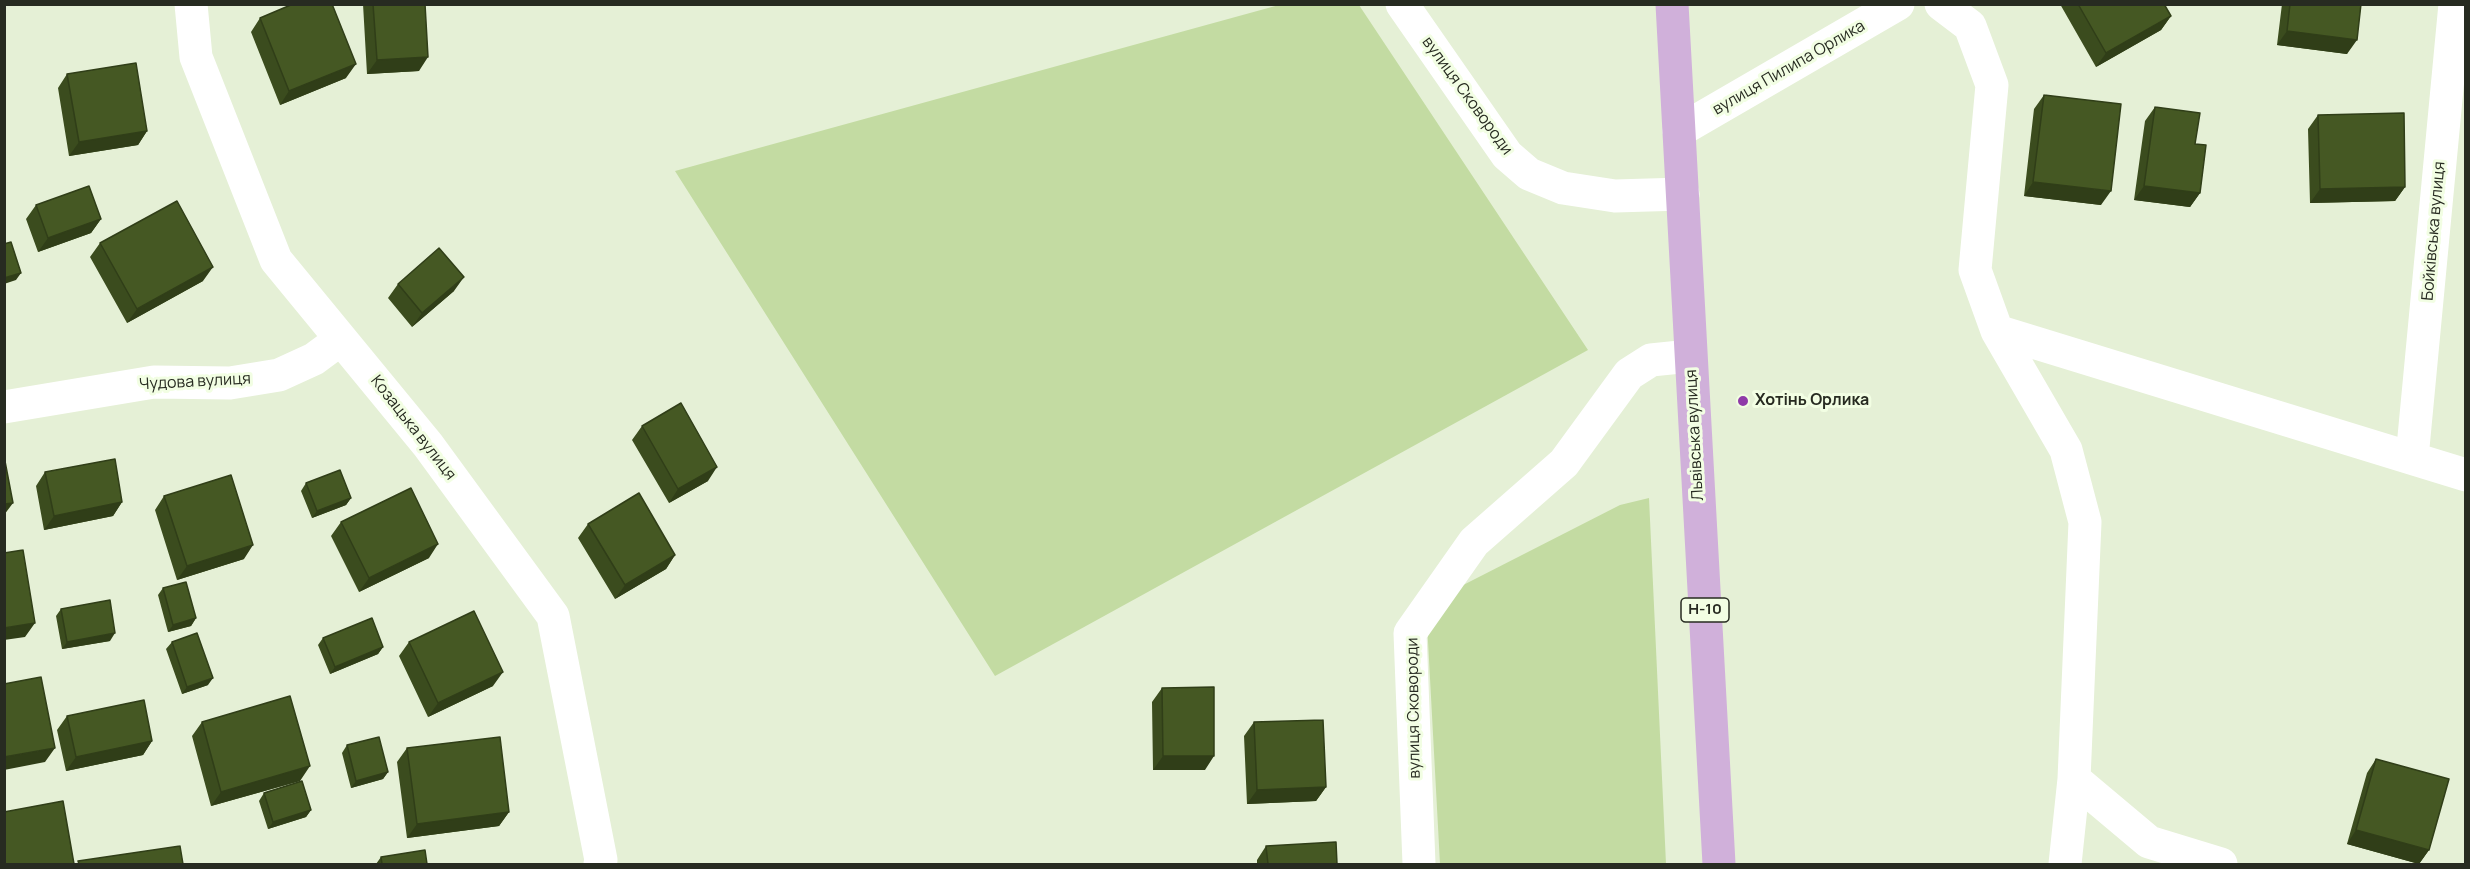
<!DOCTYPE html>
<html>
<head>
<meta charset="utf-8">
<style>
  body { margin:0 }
  #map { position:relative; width:2470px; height:869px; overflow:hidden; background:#e5f0d6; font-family:Manrope,sans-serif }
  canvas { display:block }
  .frame { position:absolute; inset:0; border:6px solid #272b21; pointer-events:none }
</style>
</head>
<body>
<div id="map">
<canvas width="2470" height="869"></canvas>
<div class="frame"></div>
</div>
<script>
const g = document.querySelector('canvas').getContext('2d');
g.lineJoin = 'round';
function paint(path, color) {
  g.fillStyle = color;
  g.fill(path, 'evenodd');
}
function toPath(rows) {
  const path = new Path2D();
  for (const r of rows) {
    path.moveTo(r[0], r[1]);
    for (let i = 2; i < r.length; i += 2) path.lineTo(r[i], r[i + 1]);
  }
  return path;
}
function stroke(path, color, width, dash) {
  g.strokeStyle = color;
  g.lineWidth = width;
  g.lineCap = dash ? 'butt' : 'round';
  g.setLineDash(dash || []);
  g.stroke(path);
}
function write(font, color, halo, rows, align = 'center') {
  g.font = font + ' Manrope,sans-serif';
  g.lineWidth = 6;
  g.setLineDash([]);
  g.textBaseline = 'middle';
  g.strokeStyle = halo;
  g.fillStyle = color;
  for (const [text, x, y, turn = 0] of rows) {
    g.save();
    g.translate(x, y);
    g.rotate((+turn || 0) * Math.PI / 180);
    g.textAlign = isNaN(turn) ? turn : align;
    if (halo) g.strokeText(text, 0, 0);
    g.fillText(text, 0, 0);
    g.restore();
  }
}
const green = toPath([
  [1279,5,1359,5,1588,350,995,676,675,171],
  [1649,498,1666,864,1440,864,1426,604,1620,505]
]);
const street = toPath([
  [191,4,196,57,276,260,428,445,553,616,601,860,600,864],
  [1402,4,1507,155,1529,174,1563,188,1615,196,1683,194],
  [1941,4,1970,26,1992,85,1975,270,1997,331,2466,475],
  [1679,131,1898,4],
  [1997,331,2066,450,2085,522,2074,779,2065,864],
  [4,407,154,382,230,383,279,375,314,359,341,339],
  [2412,458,2455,4],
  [2074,779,2149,842,2221,864],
  [1419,864,1410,633,1474,542,1564,463,1629,374,1651,360,1690,356]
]);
const primary = toPath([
  [1672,4,1719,864]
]);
const wall = toPath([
  [363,4,425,4,419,71,367,74],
  [2060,4,2164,4,2171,16,2161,30,2096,67],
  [2282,4,2361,4,2347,54,2277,45],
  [260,18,346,78,280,105,251,32],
  [67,74,147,131,138,145,69,156,58,88],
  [2044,95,2101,205,2024,196,2034,109],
  [2155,107,2195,144,2200,193,2190,207,2134,200,2145,121],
  [2318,115,2405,187,2395,201,2310,203,2308,129],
  [36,205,101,219,91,233,38,252,26,219],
  [100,243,203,281,127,323,90,257],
  [398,284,454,291,412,327,388,298],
  [642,426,708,481,669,503,632,440],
  [45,472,122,502,113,516,44,530,36,486],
  [306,483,351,498,346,505,312,518,301,491],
  [164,496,244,559,177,580,155,510],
  [341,522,429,558,359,592,331,536],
  [588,524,675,555,666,569,615,599,578,538],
  [163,588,196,618,191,626,168,632,158,595],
  [61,609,110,641,62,649,56,616],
  [323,638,383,647,378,654,330,674,318,645],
  [172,642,208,685,182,694,166,649],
  [409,642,493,686,428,717,399,656],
  [1162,688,1205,770,1153,770,1152,702],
  [67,716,152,741,143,755,66,771,57,730],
  [202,722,300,781,211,806,192,736],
  [1254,722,1326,787,1316,801,1247,804,1244,736],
  [347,745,388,772,383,779,351,788,342,753],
  [407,748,509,812,499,826,407,838,397,762],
  [2376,759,2429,850,2419,864,2347,844,2367,773],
  [264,793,311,810,306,817,268,829,259,801],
  [1266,846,1337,864,1257,864,1257,860],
  [381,857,427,864,376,864]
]);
const shadedWall = toPath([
  [2171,16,2161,30,2096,67,2106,53],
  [2287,31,2357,40,2347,54,2277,45],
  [428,57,419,71,367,74,377,60],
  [356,64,346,78,280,105,289,91],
  [147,131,138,145,69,156,79,142],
  [2033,182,2111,191,2101,205,2024,196],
  [2144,186,2200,193,2190,207,2134,200],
  [2405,187,2395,201,2310,203,2320,189],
  [101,219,91,233,38,252,48,238],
  [213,267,203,281,127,323,137,309],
  [21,273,16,280,4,284,4,278],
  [464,277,454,291,412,327,422,313],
  [717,467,708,481,669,503,678,489],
  [351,498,346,505,312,518,317,511],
  [122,502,113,516,44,530,54,516],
  [13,503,4,515,4,504],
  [438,544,429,558,359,592,369,578],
  [253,545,244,559,177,580,187,566],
  [675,555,666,569,615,599,625,585],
  [196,618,191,626,168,632,173,625],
  [35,623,25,637,4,640,4,628],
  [115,633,110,641,62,649,67,642],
  [383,647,378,654,330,674,335,667],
  [503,672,493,686,428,717,438,703],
  [213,678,208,685,182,694,187,687],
  [152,741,143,755,66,771,76,757],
  [55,748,45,762,4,770,4,757],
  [1163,756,1214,756,1205,770,1153,770],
  [310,766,300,781,211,806,221,792],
  [388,772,383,779,351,788,356,781],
  [1326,787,1316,801,1247,804,1257,790],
  [311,810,306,817,268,829,273,822],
  [509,812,499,826,407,838,417,824],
  [2356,830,2429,850,2419,864,2347,844]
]);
const building = toPath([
  [293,4,332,4,356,64,289,91,260,18,293,4],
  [373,4,425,4,428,57,377,60,373,4],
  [2078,4,2164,4,2171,16,2106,53,2078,4],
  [2290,4,2361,4,2357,40,2287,31,2290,4],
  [136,63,147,131,79,142,67,74,136,63],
  [2044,95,2121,104,2111,191,2033,182,2044,95],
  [2155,107,2200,113,2195,144,2206,145,2200,193,2144,186,2155,107],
  [2404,113,2405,187,2320,189,2318,115,2404,113],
  [89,186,101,219,48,238,36,205,89,186],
  [177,201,213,267,137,309,100,243,177,201],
  [11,242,21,273,4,278,4,244,11,242],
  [439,248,464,277,422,313,398,284,439,248],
  [681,403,717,467,678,489,642,426,681,403],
  [4,456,13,503,4,504,4,456],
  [115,459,122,502,54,516,45,472,115,459],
  [340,470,351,498,317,511,306,483,340,470],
  [231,475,253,545,187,566,164,496,231,475],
  [411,488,438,544,369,578,341,522,411,488],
  [639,493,675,555,625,585,588,524,639,493],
  [23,550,35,623,4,628,4,553,23,550],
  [186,582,196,618,173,625,163,588,186,582],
  [110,600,115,633,67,642,61,609,110,600],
  [474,611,503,672,438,703,409,642,474,611],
  [372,618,383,647,335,667,323,638,372,618],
  [197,633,213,678,187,687,172,642,197,633],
  [41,677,55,748,4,757,4,684,41,677],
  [1214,687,1214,756,1163,756,1162,688,1214,687],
  [290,696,310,766,221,792,202,722,290,696],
  [144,700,152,741,76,757,67,716,144,700],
  [1323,720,1326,787,1257,790,1254,722,1323,720],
  [379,737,388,772,356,781,347,745,379,737],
  [500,737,509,812,417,824,407,748,500,737],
  [2376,759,2449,779,2429,850,2356,830,2376,759],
  [302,781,311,810,273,822,264,793,302,781],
  [63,801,74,864,4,864,4,812,63,801],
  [1336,842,1337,864,1268,864,1266,846,1336,842],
  [180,846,183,864,79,864,78,861,180,846],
  [425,850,427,864,382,864,381,857,425,850]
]);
const markers = [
  [1743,401,6,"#8f3aa8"]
];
const shields = [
  [1705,610,48]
];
const shieldNames = [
  ["Н-10",1705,610]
];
const streetNames = [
  ["вулиця Пилипа Орлика",1789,68,-30],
  ["вулиця Сковороди",1467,96,54],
  ["Бойківська вулиця",2434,231,-85],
  ["Чудова вулиця",195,382,-3],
  ["Козацька вулиця",413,428,52],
  ["Львівська вулиця",1695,435,-93],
  ["вулиця Сковороди",1414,708,-91]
];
const poiNames = [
  ["Хотінь Орлика",1755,401]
];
paint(green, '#c3dba2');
stroke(street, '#fff', 33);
stroke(primary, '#d0b0da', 33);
paint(wall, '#3b4c1e');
paint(shadedWall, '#303e18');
paint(building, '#455823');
stroke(building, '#303e18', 1.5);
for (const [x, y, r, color] of markers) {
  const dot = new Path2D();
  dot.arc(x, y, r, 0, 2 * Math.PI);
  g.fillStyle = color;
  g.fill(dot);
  stroke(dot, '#f2fee3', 2);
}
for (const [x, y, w] of shields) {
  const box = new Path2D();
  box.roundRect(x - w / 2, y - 12, w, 24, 4.5);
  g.fillStyle = '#f2fee3';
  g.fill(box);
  stroke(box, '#272b21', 1.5);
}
write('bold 15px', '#272b21', null, shieldNames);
write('16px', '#272b21', '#f2fee3', streetNames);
write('bold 16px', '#272b21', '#f2fee3', poiNames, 'left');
</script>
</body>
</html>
